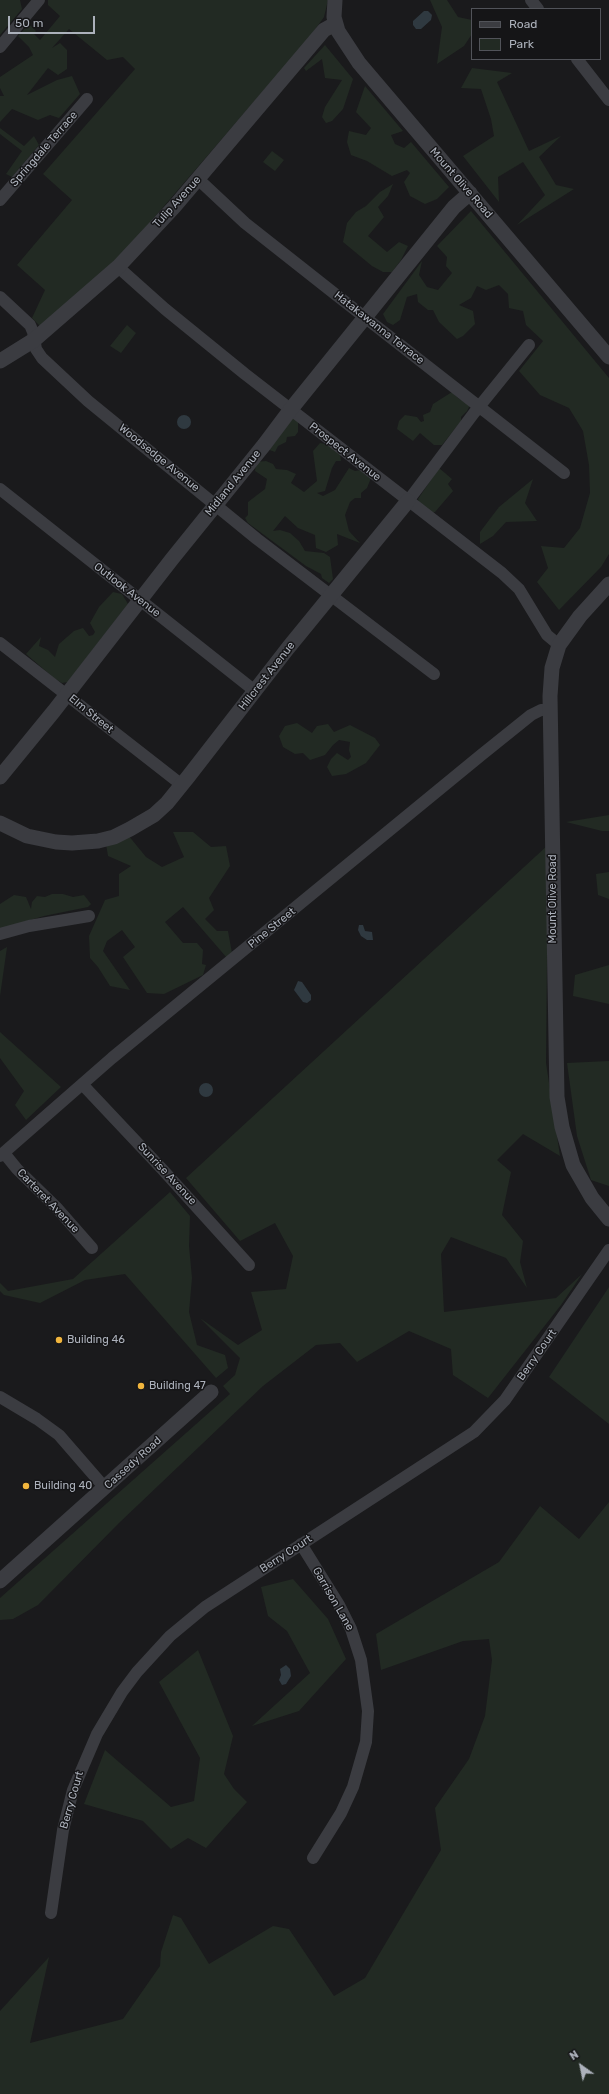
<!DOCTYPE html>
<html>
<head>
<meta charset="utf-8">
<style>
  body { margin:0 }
  #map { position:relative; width:609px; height:2094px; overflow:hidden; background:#1a1a1c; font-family:Rubik,sans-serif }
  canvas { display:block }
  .legend { position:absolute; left:471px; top:8px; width:130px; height:52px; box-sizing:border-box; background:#151517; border:1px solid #515359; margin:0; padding:5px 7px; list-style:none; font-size:12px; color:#acb1bb }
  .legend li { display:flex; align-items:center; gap:8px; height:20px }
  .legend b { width:20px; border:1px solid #515359 }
  .north { position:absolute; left:561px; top:2046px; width:40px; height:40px; -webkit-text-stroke:3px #151517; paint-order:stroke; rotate:327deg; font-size:11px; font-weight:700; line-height:16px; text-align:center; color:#acb1bb }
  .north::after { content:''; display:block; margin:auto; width:14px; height:18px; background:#acb1bb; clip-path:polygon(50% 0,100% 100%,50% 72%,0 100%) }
  .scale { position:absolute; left:8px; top:16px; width:87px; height:18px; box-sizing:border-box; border:2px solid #acb1bb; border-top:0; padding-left:5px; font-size:12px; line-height:14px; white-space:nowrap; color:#acb1bb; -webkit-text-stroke:3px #151517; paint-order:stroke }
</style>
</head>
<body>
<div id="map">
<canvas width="609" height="2094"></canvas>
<ul class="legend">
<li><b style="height:5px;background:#3b3c41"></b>Road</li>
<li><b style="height:11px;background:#222a23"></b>Park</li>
</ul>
<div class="north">N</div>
<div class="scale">50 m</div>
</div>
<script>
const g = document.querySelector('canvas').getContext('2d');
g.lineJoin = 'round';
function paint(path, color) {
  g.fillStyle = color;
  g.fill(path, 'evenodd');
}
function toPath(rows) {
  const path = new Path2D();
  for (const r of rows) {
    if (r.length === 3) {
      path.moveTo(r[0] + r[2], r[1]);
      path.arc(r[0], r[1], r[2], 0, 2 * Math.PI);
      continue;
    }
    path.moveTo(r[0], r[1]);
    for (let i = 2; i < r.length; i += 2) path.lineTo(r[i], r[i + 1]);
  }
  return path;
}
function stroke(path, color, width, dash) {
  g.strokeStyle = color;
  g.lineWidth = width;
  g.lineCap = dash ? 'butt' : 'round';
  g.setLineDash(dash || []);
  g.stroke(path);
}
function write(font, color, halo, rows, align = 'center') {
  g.font = font + ' Rubik,sans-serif';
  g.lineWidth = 3;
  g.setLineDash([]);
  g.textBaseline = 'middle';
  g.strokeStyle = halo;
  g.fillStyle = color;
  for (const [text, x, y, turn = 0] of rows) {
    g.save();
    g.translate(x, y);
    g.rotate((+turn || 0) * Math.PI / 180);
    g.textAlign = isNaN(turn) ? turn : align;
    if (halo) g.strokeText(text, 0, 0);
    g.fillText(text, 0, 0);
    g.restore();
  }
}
const green = toPath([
  [0,0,20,0,22,9,0,35],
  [48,0,328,0,324,17,309,38,133,242,105,271,40,326,32,318,45,290,17,265,72,200,43,174,135,69,123,57,107,60,69,29,52,48,60,43,67,50,67,69,58,75,48,68,27,95,57,80,72,76,80,94,59,118,50,115,38,120,12,109,0,122,0,96,4,96,0,88,0,77,33,55,29,47,18,36,29,24,36,31,34,34,40,40,60,16,48,5],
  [430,0,447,0,458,17,472,20,472,34,464,46,437,64,442,27],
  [325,45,353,79,343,109,332,121,326,123,322,117,325,107,342,80,325,78,322,59,306,71,304,68],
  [472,68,512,73,497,82,529,151,561,136,539,157,556,185,574,189,517,225,545,195,523,162,498,177,499,202,463,156,494,136,491,119,481,89,461,88],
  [365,86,403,131,391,135,395,144,404,148,411,142,449,187,437,199,425,204,410,196,404,182,410,173,407,170,392,176,367,161,351,155,347,142,349,131,366,135,371,128,356,112],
  [0,128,24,146,34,136,39,145,12,177,6,174,22,151,0,134],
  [272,151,284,160,275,171,263,162],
  [393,184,388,196,378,207,384,217,368,236,387,252,399,242,408,246,401,260,392,272,383,272,372,266,343,242,347,223,356,212,366,206,380,192],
  [471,211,609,378,609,554,601,567,559,610,537,582,548,568,541,546,564,548,580,528,590,493,589,465,583,431,569,408,540,395,519,371,543,341,526,325,523,311,509,308,508,294,499,285,486,290,477,286,471,298,459,305,473,311,475,324,463,336,457,339,439,322,433,310,428,310,418,302,417,294,407,297,400,320,393,325,387,322,383,314,422,261,419,275,427,287,438,290,452,273,446,266,447,257,437,246],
  [127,325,136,333,121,353,110,346],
  [452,392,458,398,470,405,467,411,461,417,461,421,442,445,434,445,420,433,413,441,397,429,399,421,405,415,417,417,421,422,424,421,423,415,430,412,433,404],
  [294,417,298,422,298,432,295,436,287,437,286,442,278,446,275,452,267,449],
  [320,443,331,445,340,454,341,461,336,461,332,468,325,491,317,493,323,496,335,490,349,468,355,471,361,470,371,478,367,488,361,493,361,498,355,498,350,502,345,515,349,531,360,543,337,534,338,545,326,552,316,548,315,535,298,528,285,516,273,531,280,530,290,533,299,541,305,551,324,553,330,557,333,579,329,583,322,578,321,574,306,566,248,523,245,518,248,515,248,502,265,489,267,479,255,471,256,462,266,461,273,464,276,469,287,470,296,474,291,483,304,492,317,481,313,451],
  [439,468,452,479,448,484,453,491,435,512,432,513,419,503,418,499],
  [533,479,525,503,537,521,506,522,493,536,480,544,480,532,499,507],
  [113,592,122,594,128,604,68,682,62,683,54,678,26,654,41,637,39,646,48,650,55,657,59,644,74,631,83,628,89,636,93,635,95,632,90,623,99,607],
  [297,723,312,733,317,726,328,724,334,732,350,725,375,738,380,745,366,763,346,774,332,776,327,767,331,759,337,753,348,760,351,757,349,750,350,742,339,740,333,745,325,755,310,760,303,753,295,754,283,747,279,736,285,726],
  [609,815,609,831,602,831,566,822],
  [173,832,193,832,211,847,226,846,230,866,209,898,214,910,205,919,217,931,228,931,232,953,227,958,183,907,165,922,183,943,197,943,203,950,202,964,206,965,203,975,164,994,147,993,123,957,135,947,122,930,107,941,103,951,130,990,110,986,98,967,90,958,89,936,105,900,119,896,119,874,131,866,108,856,106,844,128,835,146,857,162,867,184,857],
  [548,845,546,1063,560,1156,523,1134,497,1160,511,1172,502,1215,523,1241,520,1262,527,1288,506,1258,451,1237,441,1254,444,1312,556,1298,582,1274,561,1305,488,1398,453,1375,451,1349,409,1331,357,1362,340,1343,316,1345,263,1386,119,1523,38,1605,13,1619,0,1620,0,1598,230,1394,223,1386,235,1375,240,1358,200,1318,238,1345,262,1330,251,1292,286,1289,293,1256,275,1223,240,1241,186,1178],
  [609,872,609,899,598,895,596,874],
  [52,894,63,894,73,897,84,895,91,904,88,907,44,916,0,929,0,904,14,895,26,897,31,909,32,902,37,896,45,897],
  [7,947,0,996,0,951],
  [609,965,609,1004,573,996,575,975],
  [0,1032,61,1087,26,1120,15,1105,24,1091,0,1058],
  [609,1061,609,1186,591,1180,577,1136,567,1063],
  [170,1192,190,1216,189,1246,192,1278,189,1312,197,1345,225,1355,228,1368,216,1378,125,1274,85,1280,40,1303,4,1295,0,1291,0,1283,8,1291,73,1279],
  [609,1287,609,1424,549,1377],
  [609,1502,609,2094,0,2094,0,2011,49,1957,30,2043,123,2019,160,1966,161,1952,173,1915,181,1918,209,1964,273,1926,289,1929,334,1996,365,1978,441,1850,435,1808,469,1759,485,1716,492,1660,489,1639,463,1641,381,1670,376,1634,499,1562,540,1506,579,1539],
  [293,1579,328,1619,346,1659,299,1711,252,1726,310,1673,287,1631,268,1616,261,1587],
  [198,1650,233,1736,224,1774,234,1789,247,1802,206,1848,188,1838,171,1849,143,1821,84,1804,105,1750,171,1807,194,1801,200,1758,159,1682]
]);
const water = toPath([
  [424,11,428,11,432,15,431,20,421,29,416,29,413,25,413,21],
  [184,422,7],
  [359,925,363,925,365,931,372,932,373,940,367,940,361,936,358,930],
  [298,981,302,982,311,995,311,1000,307,1003,303,1002,294,990],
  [206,1090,7],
  [286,1665,290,1669,291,1676,286,1684,282,1685,279,1680,281,1675,280,1669]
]);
const minor = toPath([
  [531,0,538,9],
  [0,47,39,0],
  [577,59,609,100],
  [198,179,245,223,335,294,564,473],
  [0,200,87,99],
  [118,267,165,309,245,374,502,573,519,589,547,635,559,645],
  [0,297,30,325,33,332,36,349,42,358,88,401,257,539,434,674],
  [0,489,255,691],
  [408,501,474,413,529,345],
  [0,643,182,785],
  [0,934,29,926,89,916],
  [82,1084,163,1170,249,1265],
  [4,1153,17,1169,56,1207,92,1248],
  [0,1156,112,1058,480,756,531,715,541,710,550,710],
  [0,1397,37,1419,59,1435,105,1488],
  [301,1544,339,1605,351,1629,361,1660,368,1711,366,1742,353,1787,341,1813,313,1858],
  [51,1913,63,1830,73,1790,97,1734,122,1692,137,1672,170,1636,205,1607,474,1432,505,1400,609,1250]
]);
const tertiary = toPath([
  [335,0,334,17,338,31,359,63,609,357],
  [0,361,34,340,118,267,174,207,324,30,335,24],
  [609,584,580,616,559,645,552,668,550,696,557,1097,562,1127,573,1165,592,1198,609,1219],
  [0,777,54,711,172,559,264,445,291,409,454,207,470,193],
  [0,823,27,836,56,842,72,843,98,841,114,837,130,829,154,815,167,803,188,777,288,648,408,501],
  [0,1581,211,1392]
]);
const markers = [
  [59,1340,4,"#f1b53d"],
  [141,1386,4,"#f1b53d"],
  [26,1486,4,"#f1b53d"]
];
const streetNames = [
  ["Springdale Terrace",44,149,-49],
  ["Mount Olive Road",461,183,49],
  ["Tulip Avenue",177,202,-48],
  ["Hatakawanna Terrace",379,328,38],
  ["Prospect Avenue",345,452,38],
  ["Woodsedge Avenue",159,458,39],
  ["Midland Avenue",233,483,-51],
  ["Outlook Avenue",127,590,38],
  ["Hillcrest Avenue",267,676,-52],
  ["Elm Street",91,714,39],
  ["Mount Olive Road",553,899,-90],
  ["Pine Street",272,928,-39],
  ["Sunrise Avenue",167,1174,47],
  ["Carteret Avenue",48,1201,46],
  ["Berry Court",537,1355,-55],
  ["Cassedy Road",133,1463,-42],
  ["Berry Court",286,1554,-33],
  ["Garrison Lane",333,1599,60],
  ["Berry Court",72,1800,-74]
];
const poiNames = [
  ["Building 46",67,1340],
  ["Building 47",149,1386],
  ["Building 40",34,1486]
];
paint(green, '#222a23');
paint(water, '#2f3940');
stroke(minor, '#3b3c41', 12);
stroke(tertiary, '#3b3c41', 15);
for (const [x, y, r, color] of markers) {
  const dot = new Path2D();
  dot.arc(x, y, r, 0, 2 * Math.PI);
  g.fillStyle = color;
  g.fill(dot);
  stroke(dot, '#151517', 1.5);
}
write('11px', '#acb1bb', '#151517', streetNames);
write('11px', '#acb1bb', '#151517', poiNames, 'left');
</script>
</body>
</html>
